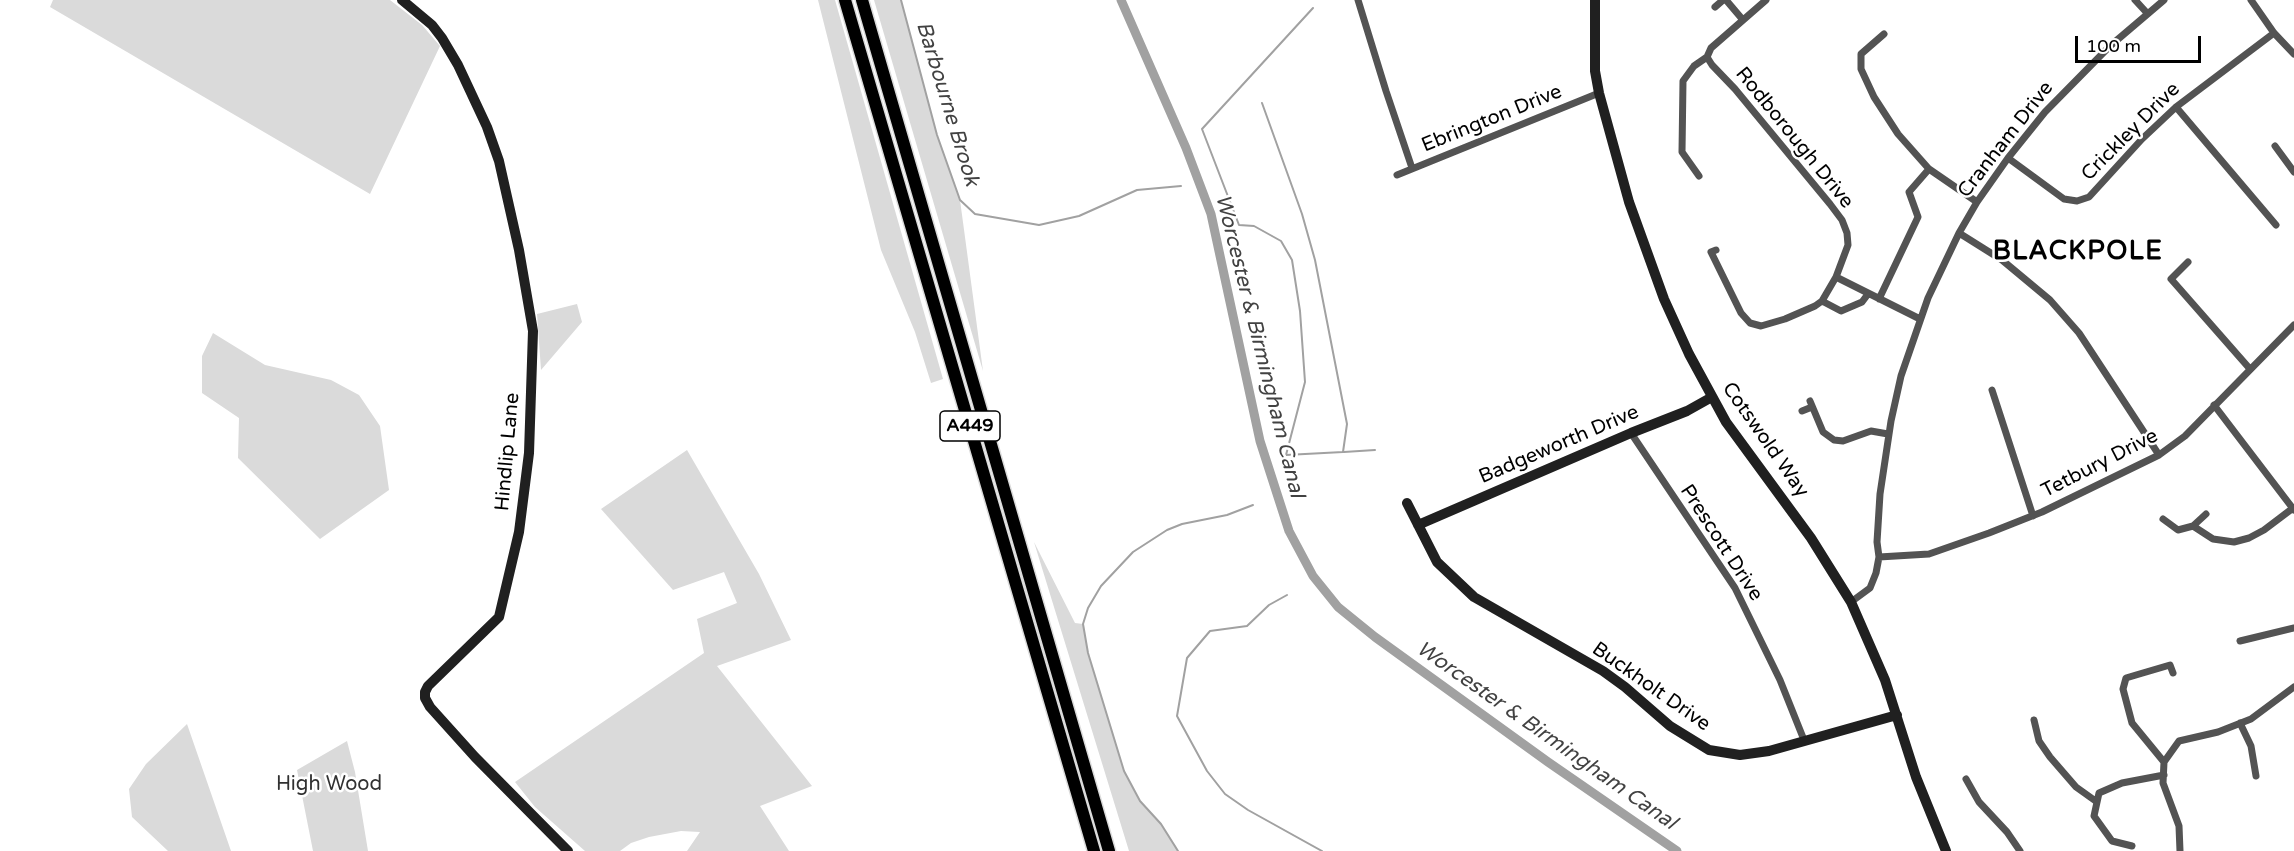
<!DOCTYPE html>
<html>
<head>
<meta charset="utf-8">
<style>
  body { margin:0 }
  #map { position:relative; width:2294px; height:851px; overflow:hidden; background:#fff; font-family:"Varela Round",sans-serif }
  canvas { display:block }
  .scale { position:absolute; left:2075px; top:36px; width:126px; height:27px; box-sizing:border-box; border:3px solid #000; border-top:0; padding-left:8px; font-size:18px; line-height:21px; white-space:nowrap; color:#000; -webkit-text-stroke:4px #fff; paint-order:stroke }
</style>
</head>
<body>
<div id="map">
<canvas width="2294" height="851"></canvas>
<div class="scale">100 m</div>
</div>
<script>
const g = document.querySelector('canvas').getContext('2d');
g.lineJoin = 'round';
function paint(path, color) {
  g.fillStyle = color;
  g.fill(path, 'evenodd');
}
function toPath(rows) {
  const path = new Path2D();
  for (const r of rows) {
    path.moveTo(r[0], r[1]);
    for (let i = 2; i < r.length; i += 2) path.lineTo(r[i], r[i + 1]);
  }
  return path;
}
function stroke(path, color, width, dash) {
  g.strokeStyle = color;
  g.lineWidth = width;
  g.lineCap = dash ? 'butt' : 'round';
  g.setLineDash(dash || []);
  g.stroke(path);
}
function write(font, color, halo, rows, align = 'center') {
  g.font = font + ' "Varela Round",sans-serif';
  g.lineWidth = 5;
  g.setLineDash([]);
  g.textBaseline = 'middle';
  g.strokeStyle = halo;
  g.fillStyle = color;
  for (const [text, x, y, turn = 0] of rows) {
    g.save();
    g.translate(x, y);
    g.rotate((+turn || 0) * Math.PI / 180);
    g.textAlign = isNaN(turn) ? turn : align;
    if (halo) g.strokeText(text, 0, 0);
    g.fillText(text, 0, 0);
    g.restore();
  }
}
const green = toPath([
  [53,0,390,0,422,25,440,46,370,194,50,7],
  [818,0,835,0,943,379,931,383,915,332,881,250],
  [874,0,901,0,937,135,960,200,983,371],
  [577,304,582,322,541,370,537,314],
  [213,333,265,365,331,380,359,395,380,426,389,490,320,539,238,458,239,418,202,393,202,356],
  [687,450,759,574,791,640,717,666,812,786,760,806,789,851,687,851,700,832,681,831,649,837,631,843,620,851,585,851,535,807,515,782,704,653,697,619,737,603,724,572,673,590,601,509],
  [1034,542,1075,623,1083,624,1088,653,1124,771,1140,801,1161,824,1178,851,1129,851],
  [187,724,231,851,168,851,132,817,129,789,146,764],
  [347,741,355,772,368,851,313,851,297,770]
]);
const stream = toPath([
  [901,0,937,135,960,200,975,214,1039,225,1079,216,1137,190,1181,186],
  [1262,103,1302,214,1315,260,1347,424,1343,452,1286,455,1305,382,1300,311,1292,260,1281,241,1254,226,1239,225,1202,129,1313,8],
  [1344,452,1375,450],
  [1287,595,1269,605,1247,626,1210,631,1187,658,1177,716,1207,771,1225,794,1248,810,1322,851],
  [1178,851,1161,824,1140,801,1124,771,1088,653,1083,624,1088,608,1101,586,1133,552,1167,530,1182,524,1227,515,1253,505]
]);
const canal = toPath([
  [1121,0,1186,148,1211,214,1260,441,1289,531,1313,576,1338,607,1375,637,1548,762,1677,851]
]);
const street = toPath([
  [1358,0,1386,91,1412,168],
  [1726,0,1743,20],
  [2135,0,2147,13],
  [2251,0,2274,33,2294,54],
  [1715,7,1723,0],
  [1884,34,1861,54,1861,69,1874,97,1898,134,1929,169,1977,202],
  [1707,57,1712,65,1735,89,1830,204,1842,220,1847,233,1848,245,1836,277,1822,301,1815,306,1785,319,1761,326,1750,323,1741,313,1711,252,1716,250],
  [1707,57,1711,48,1766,0],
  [2176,107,2276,225],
  [2275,146,2294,172],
  [2008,158,2064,199,2077,201,2089,197,2142,139,2176,107,2274,33],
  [1397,175,1599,93],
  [1699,176,1682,152,1683,81,1694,66,1707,57],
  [1959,233,2002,260,2050,300,2079,333,2159,455],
  [2188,262,2171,279,2250,369],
  [1836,277,1920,319],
  [1879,299,1918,217,1909,192,1929,169],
  [1822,301,1841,311,1862,302,1868,294],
  [1992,390,2033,516],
  [1810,401,1823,432,1834,440,1843,441,1871,431,1888,434],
  [2214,405,2294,510],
  [1802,411,1812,407],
  [1631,433,1735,588,1780,680,1804,740],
  [2163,519,2178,530,2193,526,2206,514],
  [2193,526,2213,539,2234,542,2249,538,2264,530,2293,508],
  [1879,557,1929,554,1989,533,2042,512,2159,455,2185,436,2294,325],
  [1851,602,1870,588,1876,573,1879,557,1877,542,1880,494,1891,421,1901,376,1928,298,1959,233,1977,202,2008,158,2045,112,2110,46,2164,0],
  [2240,641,2294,628],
  [2034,720,2039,741,2050,757,2076,787,2097,802],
  [2240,723,2251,746,2256,776],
  [2164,762,2132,723,2123,689,2126,678,2136,675,2170,665,2173,673],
  [1966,779,1979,802,2007,832,2020,851],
  [2132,846,2112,841,2094,816,2099,793,2122,783,2164,775],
  [2180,851,2179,826,2163,783,2164,762,2179,741,2218,732,2251,719,2294,687]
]);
const secondary = toPath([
  [402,0,432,25,442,38,458,65,487,127,499,161,519,250,533,331,529,453,519,532,499,617,428,686,425,692,425,698,430,707,475,757,568,851],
  [1595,0,1595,71,1599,93,1629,202,1664,299,1689,354,1726,422,1811,538,1851,602,1885,680,1916,777,1946,851],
  [1407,503,1437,562,1474,597,1603,671,1625,687,1670,726,1709,750,1740,755,1769,751,1897,715],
  [1418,525,1631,433,1687,411,1712,397]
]);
const highway = toPath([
  [845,0,1094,851],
  [862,0,1109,851]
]);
const shields = [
  [970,426,60]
];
const shieldNames = [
  ["A449",970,426]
];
const streetNames = [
  ["Ebrington Drive",1492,119,-22],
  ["Crickley Drive",2131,132,-45],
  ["Rodborough Drive",1794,138,51],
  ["Cranham Drive",2006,140,-52],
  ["Cotswold Way",1765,440,55],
  ["Badgeworth Drive",1559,445,-23],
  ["Hindlip Lane",508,452,-85],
  ["Tetbury Drive",2100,464,-27],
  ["Prescott Drive",1721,543,57],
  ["Buckholt Drive",1651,687,35]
];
const parkNames = [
  ["High Wood",329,785]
];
const waterNames = [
  ["Barbourne Brook",947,104,73],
  ["Worcester & Birmingham Canal",1259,346,76],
  ["Worcester & Birmingham Canal",1546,736,35]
];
const districtNames = [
  ["BLACKPOLE",2078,252]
];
paint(green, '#dadada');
stroke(stream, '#a1a1a1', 2);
stroke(canal, '#a1a1a1', 9);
stroke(highway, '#dbdbdb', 15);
stroke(street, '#535353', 7);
stroke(secondary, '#202020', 10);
stroke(highway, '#000', 12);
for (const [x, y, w] of shields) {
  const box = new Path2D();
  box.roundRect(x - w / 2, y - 15, w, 30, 4.5);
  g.fillStyle = '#fff';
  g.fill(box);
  stroke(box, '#000', 1.5);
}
write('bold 18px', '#000', null, shieldNames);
write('20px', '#000', '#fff', streetNames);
write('20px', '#313131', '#fff', parkNames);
write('italic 21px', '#424242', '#fff', waterNames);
g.letterSpacing = '1.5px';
write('bold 26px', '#000', '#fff', districtNames);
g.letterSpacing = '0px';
</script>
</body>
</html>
